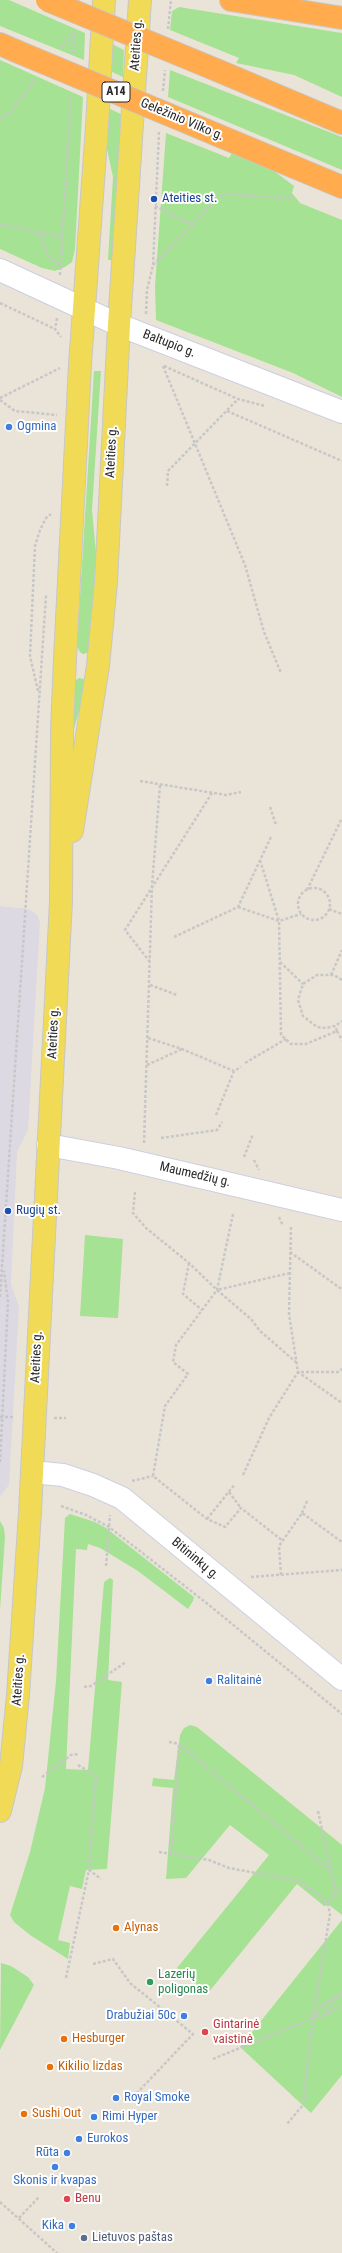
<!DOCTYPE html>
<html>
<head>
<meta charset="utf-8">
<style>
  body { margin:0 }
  canvas { display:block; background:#eae4d8 }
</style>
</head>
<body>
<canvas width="342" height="2253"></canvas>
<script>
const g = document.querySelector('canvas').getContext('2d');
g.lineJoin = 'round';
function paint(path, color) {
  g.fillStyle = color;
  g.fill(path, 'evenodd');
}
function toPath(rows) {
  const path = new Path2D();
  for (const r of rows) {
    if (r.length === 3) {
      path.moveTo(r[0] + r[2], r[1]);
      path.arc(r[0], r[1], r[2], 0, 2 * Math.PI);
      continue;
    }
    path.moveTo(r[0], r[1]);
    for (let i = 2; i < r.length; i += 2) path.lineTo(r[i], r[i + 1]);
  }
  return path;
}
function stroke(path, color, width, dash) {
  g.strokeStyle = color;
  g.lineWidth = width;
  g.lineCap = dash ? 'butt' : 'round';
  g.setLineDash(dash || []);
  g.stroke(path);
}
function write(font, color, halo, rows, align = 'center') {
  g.font = font + ' "Roboto Condensed",sans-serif';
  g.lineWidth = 4;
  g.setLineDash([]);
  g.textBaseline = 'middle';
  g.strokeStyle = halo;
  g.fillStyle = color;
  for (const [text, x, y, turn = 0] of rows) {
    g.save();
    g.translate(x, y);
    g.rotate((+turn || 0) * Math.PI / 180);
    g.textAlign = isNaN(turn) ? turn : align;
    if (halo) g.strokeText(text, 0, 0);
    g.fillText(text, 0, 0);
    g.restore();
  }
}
const industrial = toPath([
  [0,906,29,909,37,915,40,922,28,1130,17,1152,11,1284,19,1307,9,1485,0,1496]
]);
const green = toPath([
  [0,0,9,0,85,33,84,60,0,26],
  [179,7,342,33,342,97,294,75,236,63,239,58,170,30,172,11],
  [112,44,124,50,123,77,110,71],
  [0,60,83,97,75,249,72,262,65,267,55,271,42,268,0,249],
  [170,70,342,137,342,170,168,97],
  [108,108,121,114,113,260,108,260,113,177,106,144],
  [166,133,229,158,232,153,274,171,294,186,292,193,300,203,342,220,342,397,293,373,156,320,155,286],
  [94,371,101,371,92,510,96,553,91,647,87,653,83,654,80,652,77,646],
  [79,678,84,679,86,686,74,729,72,728,75,681],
  [85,1235,123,1239,118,1318,80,1316],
  [70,1514,95,1522,106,1528,194,1597,193,1601,188,1609,138,1571,100,1548,88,1544,87,1550,76,1549,66,1769,88,1770,104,1582,110,1578,113,1580,108,1680,122,1682,107,1869,86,1870,82,1889,70,1886,58,1940,70,1943,68,1959,30,1935,14,1922,10,1915,30,1852,45,1788,56,1681,65,1518],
  [0,1521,4,1528,5,1537,0,1610],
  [190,1725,197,1727,342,1845,342,1915,329,1905,324,1906,297,1884,208,1993,177,1968,269,1855,230,1825,186,1878,166,1879,173,1788,152,1786,153,1778,174,1780,180,1735,184,1728],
  [342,1920,342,2075,311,2113,240,2047],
  [1,1963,11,1966,28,1977,34,1985,0,2050]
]);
const path = toPath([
  [168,29,171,0],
  [61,48,74,32],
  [73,53,75,32],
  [163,91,165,70],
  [0,119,12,110,35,80],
  [155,206,193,225],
  [0,224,62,237],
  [39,233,49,257,60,266],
  [153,265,222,194,291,198],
  [60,275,71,96],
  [0,303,55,329],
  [146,314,147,290,153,265,159,132],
  [57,318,55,329,61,337],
  [163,366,245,565,264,632,281,673],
  [164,366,238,399,265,406],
  [0,398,60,368],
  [0,400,15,411,57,415],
  [227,411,342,461],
  [167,486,168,471,238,399],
  [38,691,30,656,35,546,40,530,46,518,51,514],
  [140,781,226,795,241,792],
  [270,807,276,825],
  [260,860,279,921,281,1035,291,1044,306,1044,337,1031,335,1026],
  [314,904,16],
  [307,890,342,818],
  [238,907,279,921,301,914],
  [329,909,342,914],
  [174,937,238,907,271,837],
  [150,962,125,930,212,793],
  [280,962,303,984],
  [331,975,342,950],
  [342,980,334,975,317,975,303,984,298,1000,303,1016,317,1027,326,1028,335,1026,342,1021],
  [150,985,177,995],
  [337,1031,342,1040],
  [148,1038,182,1049,234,1071],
  [245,1063,286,1039],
  [147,1065,182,1049],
  [216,1115,234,1071,241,1067],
  [161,1138,217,1130,222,1122],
  [144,1143,152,886,160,785],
  [244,1157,253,1134],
  [254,1160,259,1170],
  [135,1192,133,1213,146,1228,189,1263,217,1290],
  [233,1214,217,1290,176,1345,173,1362,188,1374,165,1406,153,1476,207,1519,225,1527,241,1508,283,1541],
  [279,1217,283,1226],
  [291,1227,289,1314,298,1372,342,1403],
  [290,1252,340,1288,342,1285],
  [189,1263,183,1294,202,1310],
  [290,1273,217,1290,251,1319,260,1331,297,1363],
  [0,1297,46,595],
  [0,1417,15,1417],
  [54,1418,66,1418],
  [0,1462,8,1301,4,1271],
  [243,1475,269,1418,298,1372,338,1372,342,1369],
  [132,1481,153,1476],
  [229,1492,241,1508],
  [61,1506,86,1515,109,1527,204,1601,342,1714],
  [302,1513,307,1501],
  [207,1519,235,1484],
  [106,1566,110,1515],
  [281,1575,279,1546,302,1513,342,1542],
  [251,1577,342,1570],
  [84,1687,91,1686,126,1662],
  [169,1742,179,1744,331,1871],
  [78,1765,96,1776,89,1870,101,1879],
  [42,1777,71,1755,79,1754],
  [318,1811,336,1894],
  [159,1852,209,1860,229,1868,300,1881,328,1904,330,1914,313,2018,303,2105,287,2124],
  [171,1853,179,1744],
  [328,1903,342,1887],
  [93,1964,113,1959,130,1983,193,2034,136,2094],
  [66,1978,89,1870],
  [324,2015,342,2007],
  [314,2018,324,2015,336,1998],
  [213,2059,313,2018,323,2005,342,1993],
  [0,2202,57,2253],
  [19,2218,39,2197]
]);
const minor = toPath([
  [0,270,119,325,342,412],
  [48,1145,119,1158,342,1210],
  [32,1472,63,1475,93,1485,122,1498,342,1679]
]);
const major = toPath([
  [72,831,98,666,106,582,119,325,140,0],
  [0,1811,11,1766,18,1695,30,1512,61,901,62,730,65,658,80,365,97,126,104,0]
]);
const highway = toPath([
  [231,0,342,18],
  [0,44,16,51],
  [219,71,342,123],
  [215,134,342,187]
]);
const highwayBridge = toPath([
  [47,0,219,71],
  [16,51,215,134]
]);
const markers = [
  [154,199,4,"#1a4fb4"],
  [9,427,4,"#3f7fe0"],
  [8,1211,4,"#1a4fb4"],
  [209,1681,4,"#3f7fe0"],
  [116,1928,4,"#e8710a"],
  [150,1982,4,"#2e9e5b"],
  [184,2016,4,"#3f7fe0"],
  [205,2032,4,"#e0444e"],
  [64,2039,4,"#e8710a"],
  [50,2067,4,"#e8710a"],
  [116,2098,4,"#3f7fe0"],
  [24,2114,4,"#e8710a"],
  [94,2117,4,"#3f7fe0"],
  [79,2139,4,"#3f7fe0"],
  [67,2153,4,"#3f7fe0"],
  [55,2167,4,"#3f7fe0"],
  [67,2199,4,"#e0444e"],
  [72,2226,4,"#3f7fe0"],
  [84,2238,4,"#5c6f8a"]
];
const shields = [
  [116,92,28]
];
const shieldNames = [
  ["A14",116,92]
];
const streetNames = [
  ["Ateities g.",137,45,-86],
  ["Geležinio Vilko g.",182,120,23],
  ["Baltupio g.",169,344,21],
  ["Ateities g.",112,452,-87],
  ["Ateities g.",54,1033,-87],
  ["Maumedžių g.",195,1175,13],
  ["Ateities g.",37,1357,-87],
  ["Bitininkų g.",195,1559,40],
  ["Ateities g.",19,1680,-86]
];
const transitNames = [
  ["Ateities st.",162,199],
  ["Rugių st.",16,1211]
];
const shopNames = [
  ["Ogmina",17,427],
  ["Ralitainė",217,1681],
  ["Drabužiai 50c",176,2016,"right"],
  ["Royal Smoke",124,2098],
  ["Rimi Hyper",102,2117],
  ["Eurokos",87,2139],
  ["Rūta",59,2153,"right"],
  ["Skonis ir kvapas",55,2181,"center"],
  ["Kika",64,2226,"right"]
];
const foodNames = [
  ["Alynas",124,1928],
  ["Hesburger",72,2039],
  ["Kikilio lizdas",58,2067],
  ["Sushi Out",32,2114]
];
const leisureNames = [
  ["Lazerių",158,1975],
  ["poligonas",158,1990]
];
const healthNames = [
  ["Gintarinė",213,2025],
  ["vaistinė",213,2040],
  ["Benu",75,2199]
];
const serviceNames = [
  ["Lietuvos paštas",92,2238]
];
paint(industrial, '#dcd9e2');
paint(green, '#a6e293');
stroke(minor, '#cdcfe1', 24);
stroke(major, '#c7c7c7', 24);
stroke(highway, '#c7c7c7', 24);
stroke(path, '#c7c7c7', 2.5, [3, 2]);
stroke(minor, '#fff', 22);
stroke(major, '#f1db56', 22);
stroke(highway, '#ffab4e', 22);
stroke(highwayBridge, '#c7c7c7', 24, []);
stroke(highwayBridge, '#ffab4e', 22);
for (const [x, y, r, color] of markers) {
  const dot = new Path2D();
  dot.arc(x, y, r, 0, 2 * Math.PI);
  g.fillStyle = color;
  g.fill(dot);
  stroke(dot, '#fff', 1.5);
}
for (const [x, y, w] of shields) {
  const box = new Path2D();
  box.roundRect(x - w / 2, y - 10, w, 20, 3);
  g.fillStyle = '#fff';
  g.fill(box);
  stroke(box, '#272727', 1);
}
write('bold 12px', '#272727', null, shieldNames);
write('13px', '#272727', '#fff', streetNames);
write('13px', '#164399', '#fff', transitNames, 'left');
write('13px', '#366cbe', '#fff', shopNames, 'left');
write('13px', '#c56008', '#fff', foodNames, 'left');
write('13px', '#27864d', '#fff', leisureNames, 'left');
write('13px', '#be3a42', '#fff', healthNames, 'left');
write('13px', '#4e5e75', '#fff', serviceNames, 'left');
</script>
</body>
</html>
